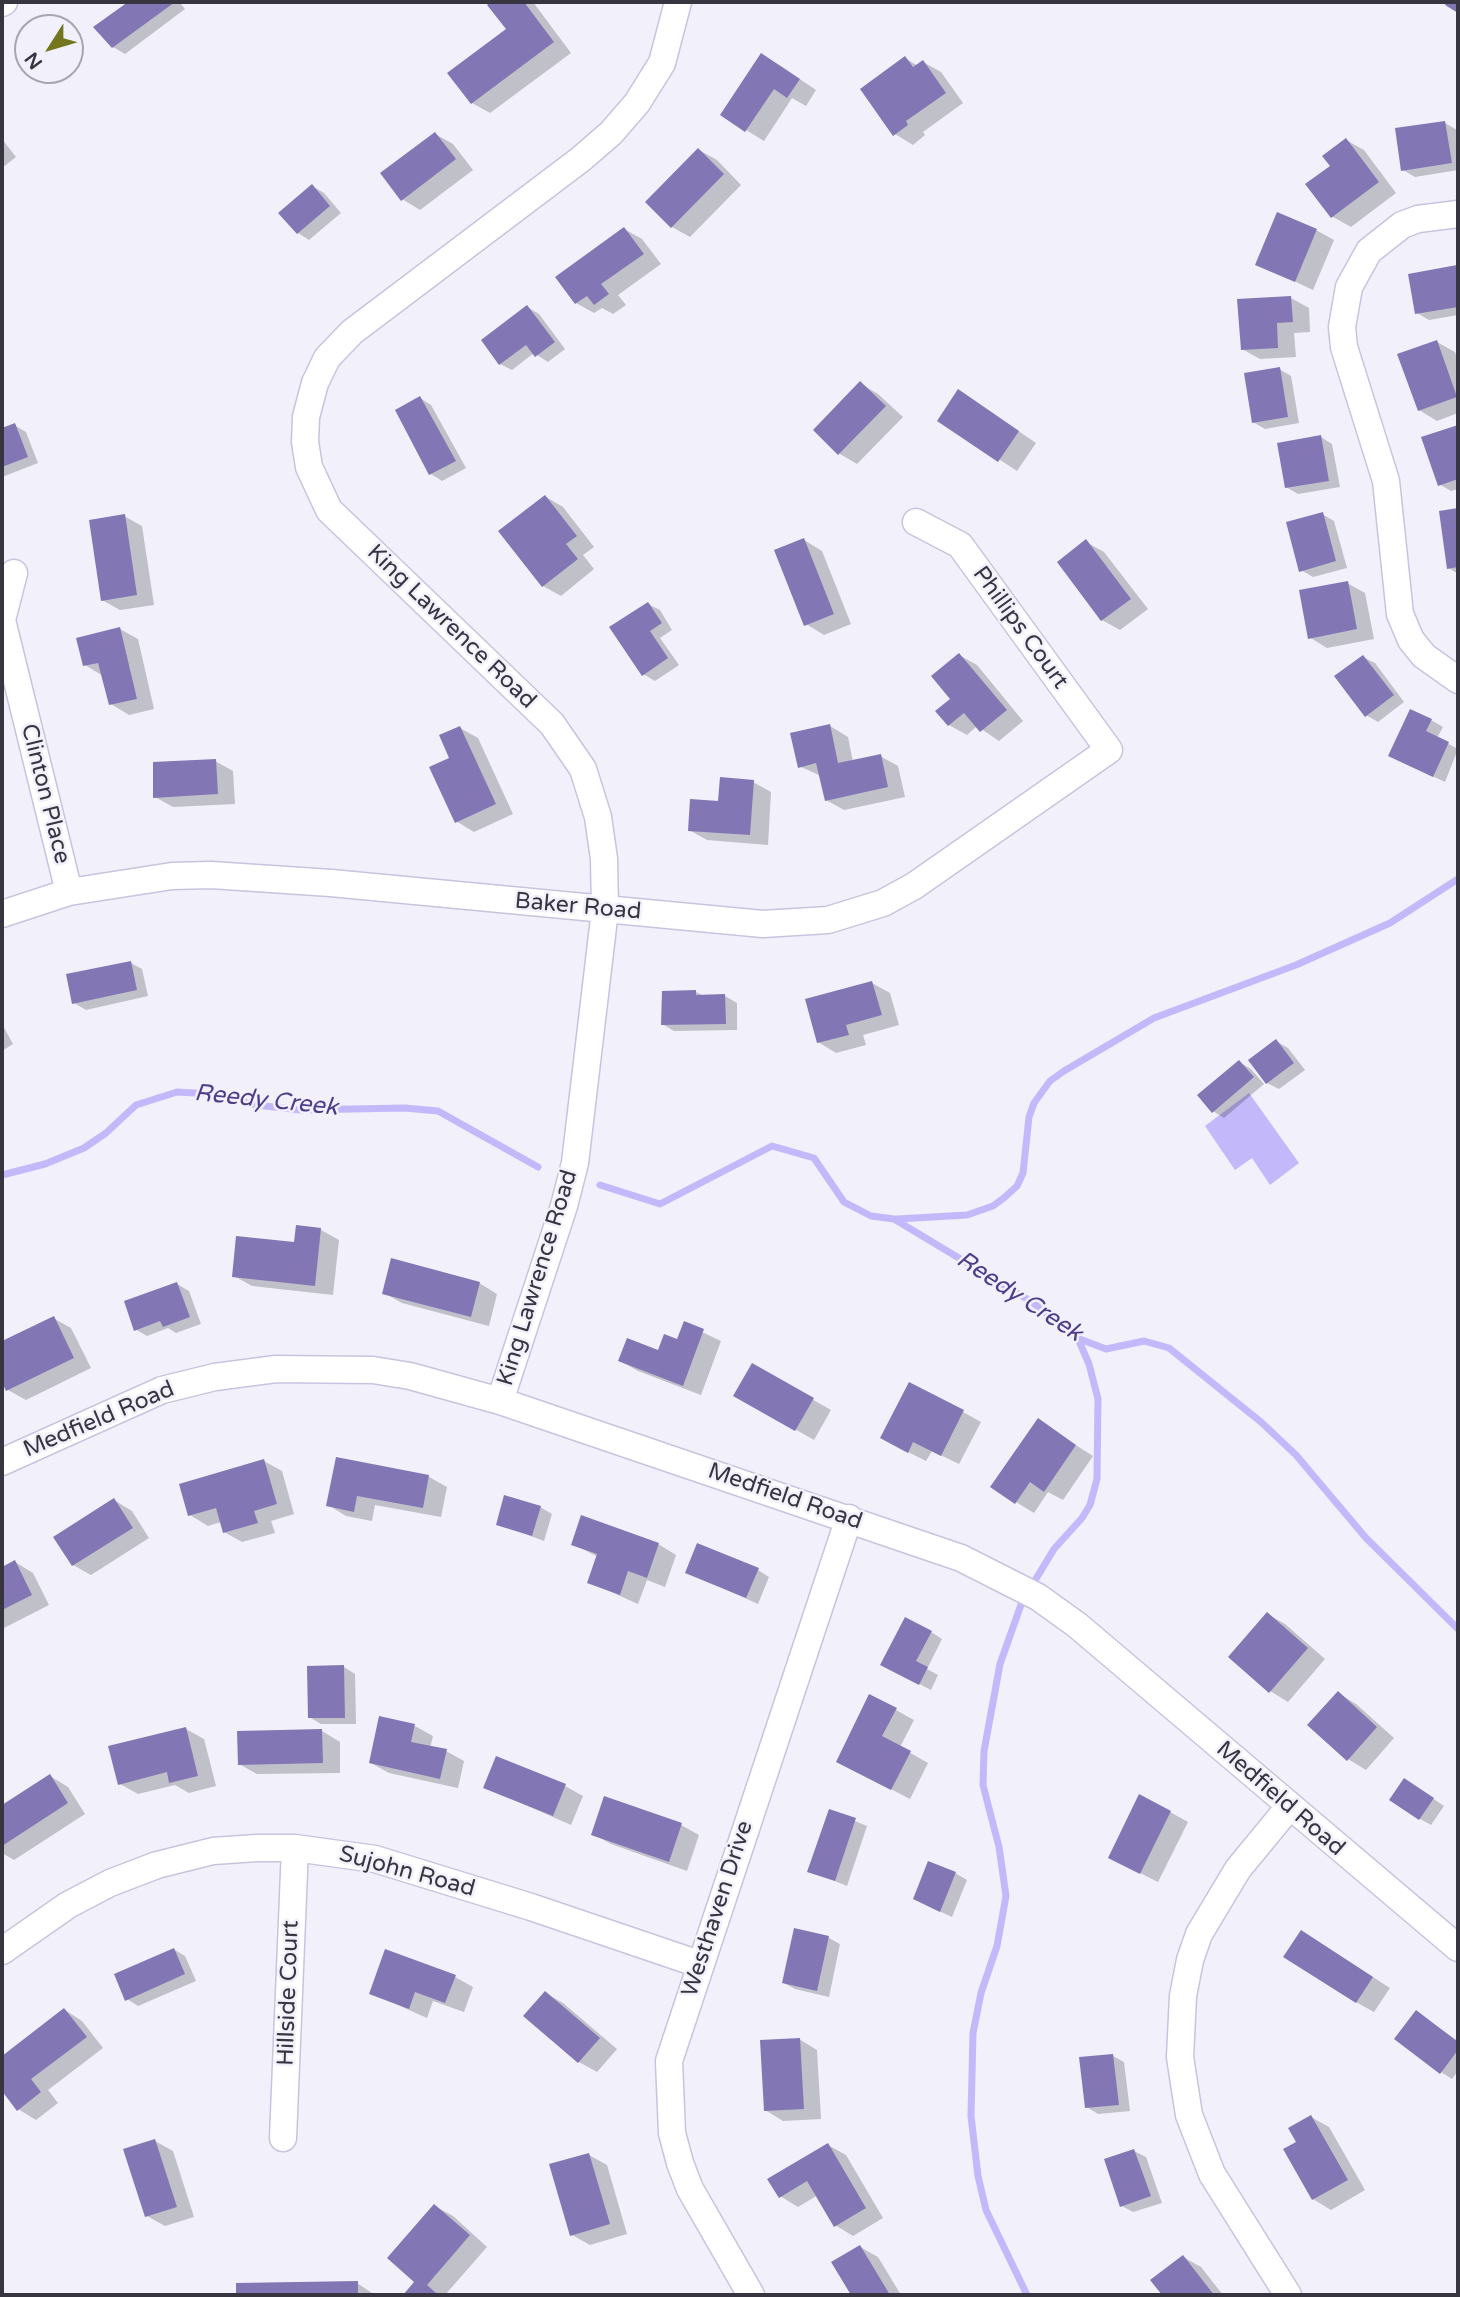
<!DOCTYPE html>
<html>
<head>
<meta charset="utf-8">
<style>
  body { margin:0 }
  #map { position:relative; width:1460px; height:2297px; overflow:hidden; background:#f1f0fb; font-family:"Varela Round",sans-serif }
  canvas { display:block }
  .frame { position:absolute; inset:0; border:4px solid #373540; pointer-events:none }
  .north { position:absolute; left:14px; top:14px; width:70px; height:70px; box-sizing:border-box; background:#f1f0fb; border:2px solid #a7a5b0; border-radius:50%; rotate:233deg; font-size:19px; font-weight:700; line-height:28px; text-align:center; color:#373540 }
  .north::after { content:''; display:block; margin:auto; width:24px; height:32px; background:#73761d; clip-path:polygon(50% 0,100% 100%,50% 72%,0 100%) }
</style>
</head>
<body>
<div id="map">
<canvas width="1460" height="2297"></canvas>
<div class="frame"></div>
<div class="north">N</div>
</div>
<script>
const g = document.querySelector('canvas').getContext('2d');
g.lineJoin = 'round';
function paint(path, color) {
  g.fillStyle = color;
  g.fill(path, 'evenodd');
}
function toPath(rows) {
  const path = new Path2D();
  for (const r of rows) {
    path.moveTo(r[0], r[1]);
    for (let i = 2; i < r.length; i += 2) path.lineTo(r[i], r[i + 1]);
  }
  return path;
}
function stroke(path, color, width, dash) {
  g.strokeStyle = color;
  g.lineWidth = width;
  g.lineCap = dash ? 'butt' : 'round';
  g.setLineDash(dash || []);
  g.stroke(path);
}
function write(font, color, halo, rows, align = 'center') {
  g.font = font + ' "Varela Round",sans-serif';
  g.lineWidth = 5;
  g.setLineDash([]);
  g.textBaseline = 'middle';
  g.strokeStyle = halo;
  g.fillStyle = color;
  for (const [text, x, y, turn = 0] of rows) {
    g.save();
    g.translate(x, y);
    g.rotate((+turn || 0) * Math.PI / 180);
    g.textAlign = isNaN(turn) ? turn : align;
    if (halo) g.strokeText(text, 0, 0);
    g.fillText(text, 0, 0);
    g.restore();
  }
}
const water = toPath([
  [1249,1093,1299,1163,1270,1185,1252,1158,1235,1170,1205,1126]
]);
const shadow = toPath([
  [131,2,179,2,185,9,125,54,113,47,96,27],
  [494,2,533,2,571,53,490,113,472,103,508,30,490,5],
  [905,58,918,66,923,62,941,72,963,103,923,132,925,135,913,145,895,134],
  [779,65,816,90,806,106,792,98,764,141,722,115],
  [1445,123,1457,130,1458,170,1415,177,1403,170],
  [435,134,453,144,473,170,420,210,402,199],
  [2,139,16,157,2,168],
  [1346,140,1364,150,1396,193,1351,227,1333,217,1308,184,1332,166],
  [699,150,717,160,741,185,690,237,672,227],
  [312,186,324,193,341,213,309,240,298,233],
  [624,229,642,239,661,264,618,295,626,305,613,314,602,308,594,313,576,303],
  [1316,230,1334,240,1313,290,1258,264],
  [1457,267,1458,315,1429,320,1417,313,1410,276],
  [1291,298,1309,308,1310,332,1294,333,1296,357,1260,359,1242,349],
  [527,307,539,314,565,349,548,362,534,353,512,370,500,364],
  [1437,342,1455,352,1458,362,1458,413,1437,421,1419,410],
  [1279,369,1291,376,1299,423,1265,429,1253,422],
  [861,384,878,394,903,417,857,464,840,454,815,430],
  [420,398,431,405,466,468,442,481,431,474],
  [976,402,1036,443,1017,471,939,420],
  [14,425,26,432,38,463,2,477,2,430],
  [1458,426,1458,489,1451,491,1439,484,1424,438],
  [1321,437,1332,444,1340,487,1298,494,1286,487],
  [546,497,563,507,594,547,583,555,594,569,561,596,543,586],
  [1458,510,1458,574,1449,568,1441,513],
  [1322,514,1334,521,1347,568,1313,577,1301,570],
  [124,516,142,526,154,605,120,610,102,600],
  [804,540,822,551,851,624,824,635,806,624],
  [1086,542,1104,552,1148,609,1120,630,1102,620],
  [1347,583,1365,593,1374,639,1327,648,1309,637],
  [648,604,660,610,672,630,660,638,679,665,655,681,643,674],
  [120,629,138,639,154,709,129,715,111,704,103,676,85,665],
  [959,655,977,665,1023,721,999,741,977,726,967,735,949,725],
  [1363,657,1375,663,1404,702,1378,722,1366,715],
  [1431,720,1443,727,1437,738,1458,749,1445,782,1402,762],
  [830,726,848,737,853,762,880,756,898,766,905,797,844,810,826,800,821,776,799,766],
  [460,728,478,738,513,814,474,832,456,821,451,759],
  [215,761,233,771,235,804,173,807,155,797],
  [753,782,771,792,768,845,707,840,689,830,720,803],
  [131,963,142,969,148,996,86,1010,74,1003],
  [872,983,890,993,899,1025,863,1035,866,1045,836,1053,818,1042],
  [696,992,704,996,725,996,737,1003,737,1030,674,1031,662,1024],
  [2,1024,13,1044,2,1051],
  [1276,1041,1288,1048,1305,1070,1279,1089,1267,1083],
  [1239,1062,1251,1069,1264,1084,1224,1118,1213,1111],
  [297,1227,321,1230,339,1240,333,1295,252,1286,234,1276,296,1244],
  [479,1283,497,1294,489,1326,402,1303,384,1293],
  [177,1284,189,1291,201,1324,176,1333,168,1328,147,1336,135,1329],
  [53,1318,71,1328,91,1368,26,1400,8,1390,2,1378,2,1343],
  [685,1324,721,1341,701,1395,638,1371,620,1361,659,1352,678,1342],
  [752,1365,831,1410,814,1440,735,1395],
  [963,1412,981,1422,959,1464,932,1451,926,1461,900,1448],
  [1038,1421,1093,1456,1063,1500,1048,1492,1034,1513,1016,1502],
  [337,1459,429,1477,447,1487,441,1517,375,1505,372,1521,346,1516,328,1505],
  [264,1461,282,1471,294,1514,271,1521,275,1533,242,1542,224,1532,221,1522,208,1526,190,1515],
  [114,1500,132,1511,149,1538,91,1575,73,1565],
  [540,1507,552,1514,544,1541,498,1524],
  [573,1544,658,1544,676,1555,665,1587,647,1580,638,1604,589,1582,598,1557],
  [15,1562,33,1573,49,1605,2,1629,2,1569],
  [758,1570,769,1577,758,1604,687,1572],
  [1267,1614,1285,1624,1325,1659,1288,1702,1270,1691],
  [931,1632,942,1639,927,1669,938,1675,931,1690,894,1671],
  [344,1667,355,1674,356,1724,321,1724,309,1717],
  [1338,1693,1356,1704,1394,1738,1366,1770,1348,1759,1310,1724],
  [896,1710,914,1720,900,1747,928,1763,910,1799,856,1771],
  [415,1726,433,1736,430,1748,446,1751,464,1761,458,1788,389,1773,371,1763],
  [186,1729,204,1739,216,1786,189,1793,175,1785,138,1794,120,1784],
  [322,1731,340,1742,340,1773,257,1774,239,1764],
  [50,1776,68,1787,85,1814,14,1860,2,1853,2,1807],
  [565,1786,583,1796,571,1825,485,1787],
  [1416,1787,1444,1806,1431,1825,1420,1819],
  [830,1811,867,1826,847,1886,810,1871],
  [1170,1812,1188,1822,1158,1882,1128,1867],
  [681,1825,699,1835,687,1871,611,1844,593,1834],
  [955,1873,967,1880,952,1917,926,1905],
  [795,1930,829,1938,840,1944,829,1997,795,1989,784,1983],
  [1319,1942,1390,1988,1374,2012,1356,2002],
  [173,1949,185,1956,196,1981,138,2006,127,1999],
  [455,1977,473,1987,464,2012,433,2001,427,2018,371,1993],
  [545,1993,563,2003,617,2049,597,2072,579,2062,526,2016],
  [65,2010,82,2021,103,2048,48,2090,58,2103,36,2120,18,2109,2,2088,2,2058],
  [1416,2012,1458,2041,1458,2071,1452,2079,1441,2072],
  [799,2039,817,2050,821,2119,783,2121,765,2110],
  [1113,2056,1124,2062,1130,2111,1098,2114,1087,2107],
  [1311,2117,1329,2127,1365,2190,1331,2210,1313,2199,1298,2142],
  [155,2141,173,2151,194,2217,165,2226,147,2216],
  [828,2145,846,2155,883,2218,853,2236,835,2225,818,2195,798,2207,780,2196],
  [1134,2151,1146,2157,1162,2203,1133,2212,1122,2206],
  [589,2155,607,2165,627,2234,590,2245,572,2235],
  [435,2206,453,2216,487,2247,445,2295,406,2295,417,2282],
  [860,2247,878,2257,901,2295,853,2295,834,2263],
  [1183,2257,1201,2267,1223,2295,1164,2295,1153,2280],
  [357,2283,375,2295,238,2295,238,2285]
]);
const stream = toPath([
  [2,1175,45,1164,84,1148,106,1133,136,1105,177,1092,212,1094,256,1105,301,1110,405,1108,438,1111,538,1167],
  [600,1185,660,1204,772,1146,814,1158,844,1202,871,1216,894,1219,1032,1302,1077,1338,1106,1349,1144,1341,1169,1348,1261,1422,1296,1455,1366,1538,1458,1629],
  [897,1219,967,1215,993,1206,1005,1197,1017,1186,1023,1173,1029,1117,1034,1103,1050,1081,1064,1071,1154,1018,1296,965,1390,923,1458,879],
  [1027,2295,986,2210,978,2176,971,2116,973,2033,981,1993,997,1946,1006,1896,999,1847,983,1785,984,1751,1000,1664,1022,1602,1054,1549,1082,1518,1090,1505,1097,1479,1098,1399,1089,1364,1079,1341]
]);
const building = toPath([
  [128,2,175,2,112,48,93,27],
  [491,2,524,2,554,42,471,104,447,73,506,29,487,5],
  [1447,2,1458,2,1458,13,1445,5],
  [761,53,800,79,787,98,774,89,745,132,720,115],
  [905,56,913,67,923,60,946,93,906,121,908,125,893,136,860,89],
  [1445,121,1452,163,1401,171,1395,128],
  [435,132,456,159,401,201,380,173],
  [1346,138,1379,182,1331,218,1305,184,1330,166,1322,156],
  [698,148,724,174,671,228,645,202],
  [312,184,330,206,297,234,278,213],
  [1277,212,1317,229,1295,282,1255,265],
  [624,227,644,254,601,284,609,294,594,305,587,296,575,304,555,277],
  [1457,265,1458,307,1415,314,1408,274],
  [1291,296,1293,322,1277,323,1278,348,1241,350,1237,299],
  [527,305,555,342,535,357,526,345,499,365,481,340],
  [1437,340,1457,397,1418,411,1397,354],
  [1280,367,1288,417,1252,423,1244,373],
  [860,381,886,406,838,455,813,430],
  [958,389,1019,431,998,462,937,421],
  [420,396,456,461,429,475,395,410],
  [15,423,28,457,2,467,2,428],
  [1458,425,1458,479,1438,486,1421,437],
  [1321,435,1329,481,1285,488,1277,443],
  [545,495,577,536,566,544,578,559,542,587,498,531],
  [1458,508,1458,567,1447,569,1439,511],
  [1323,512,1336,561,1299,572,1286,522],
  [125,514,137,595,101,601,89,520],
  [804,538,834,614,804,626,774,550],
  [1086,539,1131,599,1101,621,1057,562],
  [1348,581,1357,629,1308,639,1299,590],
  [648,602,662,623,650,631,668,658,642,676,609,627],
  [120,627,137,699,109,705,98,663,83,666,76,638],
  [959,653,1007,710,980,732,964,713,948,726,935,711,950,699,931,676],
  [1363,655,1394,695,1365,717,1334,676],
  [1410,709,1432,719,1426,731,1449,742,1433,777,1388,756],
  [830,724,838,763,881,754,888,787,825,801,816,763,798,768,790,733],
  [460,726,496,804,455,823,429,767,449,758,439,735],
  [216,759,218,794,153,798,153,762],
  [720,777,754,780,750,835,688,831,690,799,718,801],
  [131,961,137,990,72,1004,66,974],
  [872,981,882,1015,846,1025,849,1035,817,1043,805,999],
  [696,990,696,995,725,994,726,1024,661,1025,662,991],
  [1276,1039,1294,1063,1266,1084,1248,1060],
  [1239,1060,1254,1077,1212,1113,1197,1095],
  [296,1225,321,1228,315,1286,232,1277,236,1236,294,1242],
  [391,1258,480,1282,471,1317,382,1294],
  [177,1282,190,1317,163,1327,160,1321,134,1331,124,1301],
  [54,1316,74,1358,6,1391,2,1382,2,1341],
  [684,1321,704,1329,683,1386,618,1361,627,1338,658,1350,664,1334,677,1339],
  [752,1363,814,1398,795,1431,733,1396],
  [909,1382,964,1410,941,1456,913,1442,908,1453,880,1438],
  [1038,1418,1076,1445,1044,1492,1030,1482,1015,1504,990,1487],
  [336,1457,429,1475,423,1508,357,1496,354,1512,326,1506],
  [264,1459,277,1504,254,1511,258,1523,223,1533,216,1508,188,1516,179,1484],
  [504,1495,541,1506,532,1536,496,1525],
  [114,1498,133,1528,72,1566,53,1537],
  [581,1515,659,1543,647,1578,628,1571,620,1595,587,1583,597,1554,571,1545],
  [697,1543,759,1568,746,1598,685,1573],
  [15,1560,32,1595,2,1610,2,1567],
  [1267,1612,1308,1648,1269,1693,1228,1657],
  [905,1617,932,1631,916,1661,928,1667,919,1685,880,1665],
  [344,1665,345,1718,308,1718,307,1666],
  [1338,1691,1377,1727,1347,1761,1307,1725],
  [869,1694,897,1708,882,1736,911,1751,891,1790,836,1762],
  [379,1716,415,1724,411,1742,447,1749,440,1779,369,1763],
  [186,1727,198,1776,169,1783,167,1772,118,1785,108,1746],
  [322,1729,323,1763,238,1765,237,1731],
  [496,1756,566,1784,553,1816,483,1788],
  [50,1774,68,1803,2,1846,2,1805],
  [1404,1778,1434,1798,1419,1820,1389,1800],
  [1139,1794,1171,1811,1140,1874,1108,1858],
  [604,1796,682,1823,669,1862,591,1835],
  [829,1809,856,1818,835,1881,807,1872],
  [928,1861,956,1872,940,1912,913,1899],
  [794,1928,829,1936,817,1991,782,1983],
  [1301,1930,1373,1977,1356,2003,1283,1957],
  [174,1948,185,1974,125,2001,114,1974],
  [385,1949,456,1975,445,2003,415,1992,409,2009,369,1994],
  [545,1991,600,2038,578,2063,523,2016],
  [64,2008,87,2037,31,2079,41,2092,17,2111,2,2091,2,2056],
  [1416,2010,1458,2042,1458,2050,1440,2074,1394,2039],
  [800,2038,804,2109,764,2111,760,2040],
  [1113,2054,1119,2105,1085,2108,1079,2057],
  [1311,2115,1348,2180,1312,2200,1283,2149,1296,2142,1288,2128],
  [155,2139,177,2207,145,2217,123,2149],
  [828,2143,866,2208,834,2227,807,2181,779,2198,767,2179],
  [1134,2149,1151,2196,1120,2207,1104,2159],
  [589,2153,610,2224,570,2236,549,2164],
  [434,2204,470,2235,427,2285,436,2293,434,2295,403,2295,414,2282,387,2258],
  [860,2245,890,2295,851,2295,831,2262],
  [1183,2255,1214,2295,1162,2295,1150,2280],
  [358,2281,358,2295,236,2295,236,2283]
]);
const street = toPath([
  [2,3,4,2],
  [1458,214,1418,219,1402,225,1369,251,1349,287,1342,327,1344,347,1386,481,1400,614,1411,640,1424,656,1458,680],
  [14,573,2,620,69,892],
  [2,914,69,892,172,876,211,875,331,883,763,924,828,920,883,903,914,886,1109,750,960,545,916,522],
  [500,1401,564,1206,575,1163,605,910,604,859,598,817,583,769,552,724,329,510,309,467,305,442,306,417,315,383,327,358,352,332,581,159,611,133,637,103,662,63,678,2],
  [2,1462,162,1390,215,1377,276,1369,373,1370,410,1376,500,1401,961,1558,1038,1597,1077,1625,1458,1948],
  [2,1951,68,1905,110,1883,157,1865,213,1851,257,1848,295,1848,375,1859,531,1907,699,1964],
  [283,2138,295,1848],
  [751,2295,690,2189,680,2163,672,2133,669,2061,849,1518],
  [1288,2295,1212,2174,1189,2115,1180,2057,1183,1996,1190,1960,1199,1934,1238,1869,1289,1807]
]);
const streetNames = [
  ["King Lawrence Road",451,627,44],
  ["Phillips Court",1020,628,54],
  ["Clinton Place",45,794,76],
  ["Baker Road",578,907,5],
  ["King Lawrence Road",538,1278,-73],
  ["Medfield Road",99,1420,-23],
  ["Medfield Road",785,1497,19],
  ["Medfield Road",1280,1799,41],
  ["Sujohn Road",407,1872,15],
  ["Westhaven Drive",718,1909,-72],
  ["Hillside Court",289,1993,-88]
];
const waterNames = [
  ["Reedy Creek",266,1101,6],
  ["Reedy Creek",1019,1297,33]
];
paint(water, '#c3b9fa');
paint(shadow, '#0003');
stroke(stream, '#c3b9fa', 7);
paint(building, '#8277b4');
stroke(street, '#c7c4df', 29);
stroke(street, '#fff', 26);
write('23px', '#373540', '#f1f0fb', streetNames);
write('italic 24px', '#503d89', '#f1f0fb', waterNames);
</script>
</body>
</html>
